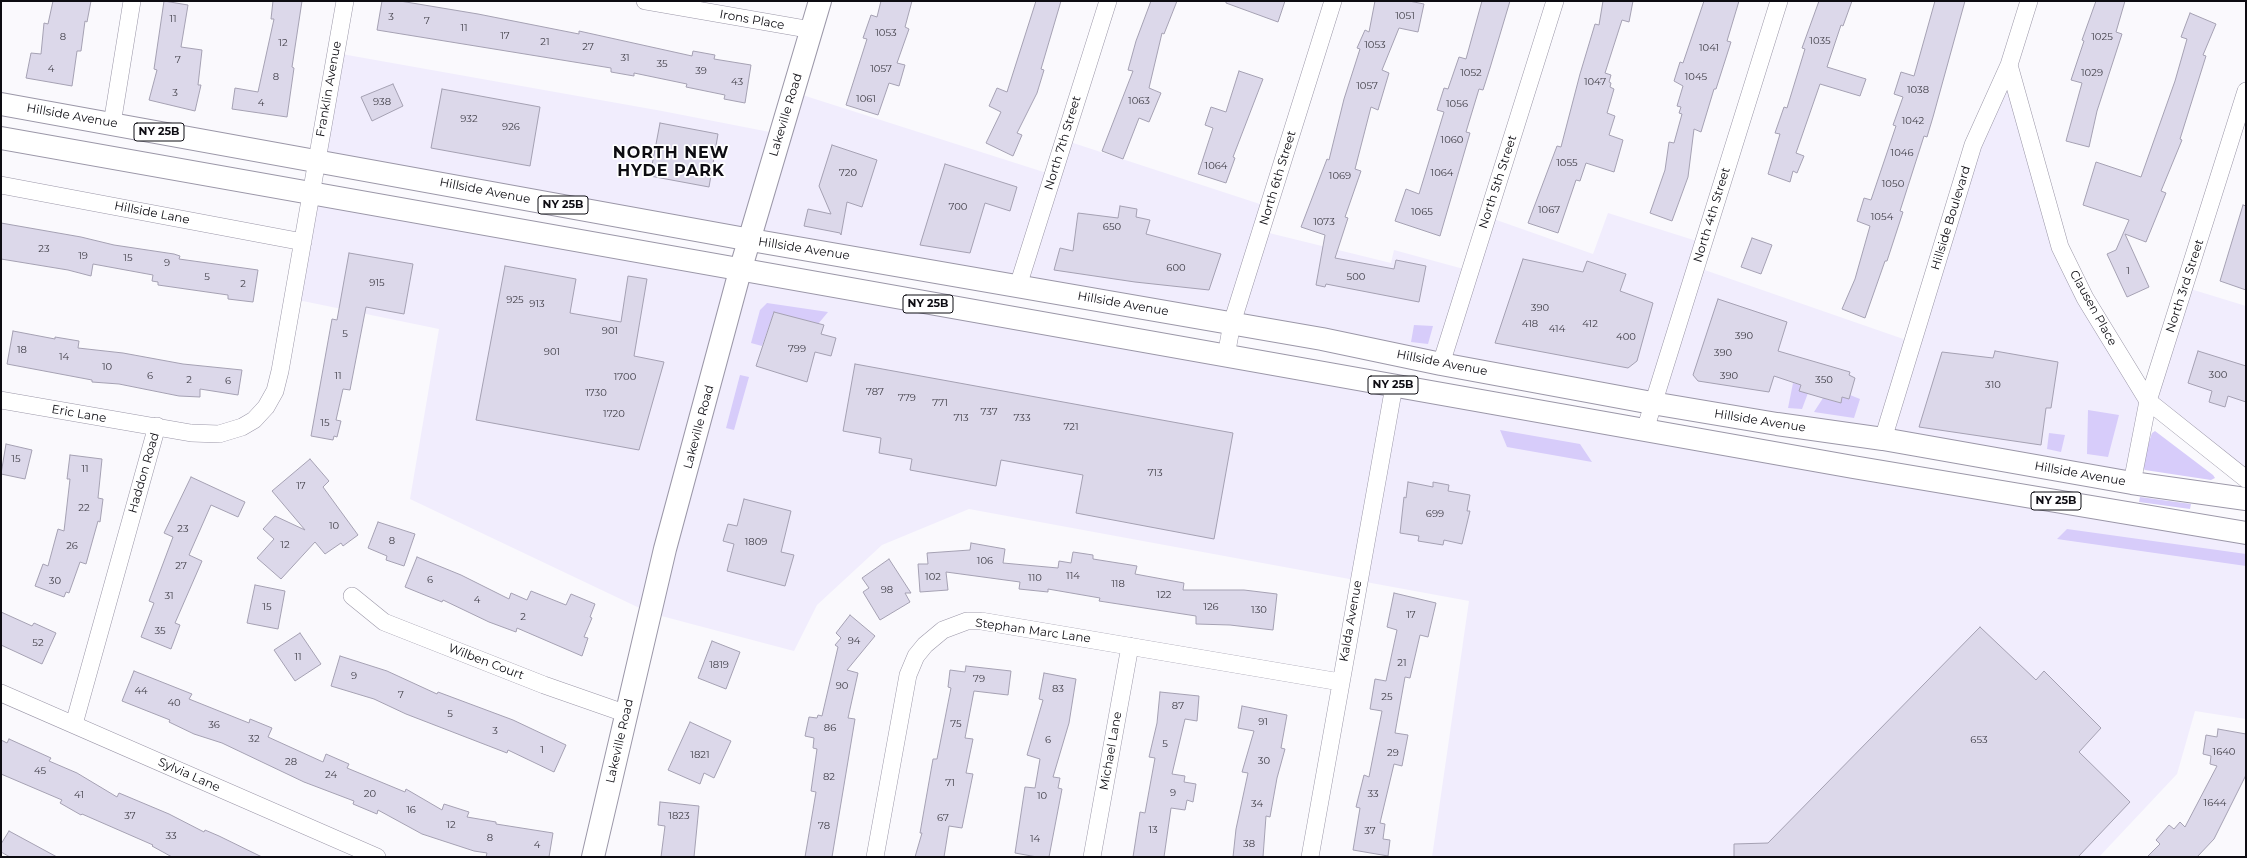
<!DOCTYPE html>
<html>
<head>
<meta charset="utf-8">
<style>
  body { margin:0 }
  #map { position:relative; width:2247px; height:858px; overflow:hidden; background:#faf9fd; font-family:Montserrat,sans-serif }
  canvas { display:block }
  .frame { position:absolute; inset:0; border:2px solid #0d0c12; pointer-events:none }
</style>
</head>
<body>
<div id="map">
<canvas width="2247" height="858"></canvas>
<div class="frame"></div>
</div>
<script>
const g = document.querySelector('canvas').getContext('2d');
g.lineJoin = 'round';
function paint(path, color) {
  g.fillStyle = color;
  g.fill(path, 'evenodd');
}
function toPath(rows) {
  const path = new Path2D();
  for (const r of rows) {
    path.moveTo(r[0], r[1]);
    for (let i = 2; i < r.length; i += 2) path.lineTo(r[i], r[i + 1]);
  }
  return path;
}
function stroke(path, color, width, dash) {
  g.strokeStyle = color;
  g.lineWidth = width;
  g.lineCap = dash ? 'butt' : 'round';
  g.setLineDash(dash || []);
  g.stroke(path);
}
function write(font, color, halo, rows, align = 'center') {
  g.font = font + ' Montserrat,sans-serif';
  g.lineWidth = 3.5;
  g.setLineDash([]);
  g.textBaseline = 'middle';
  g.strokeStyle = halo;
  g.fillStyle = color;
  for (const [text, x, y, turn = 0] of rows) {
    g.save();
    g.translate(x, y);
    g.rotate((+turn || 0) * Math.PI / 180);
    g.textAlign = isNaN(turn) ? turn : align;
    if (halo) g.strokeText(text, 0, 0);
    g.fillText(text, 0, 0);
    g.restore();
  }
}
const built = toPath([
  [336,53,662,111,780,134,793,92,1053,175,1064,140,1269,207,1261,231,1391,263,1394,250,1471,271,1488,217,1593,254,1608,213,1703,243,1696,267,1912,342,2009,65,2060,247,2148,401,2184,287,2246,306,2246,479,2148,401,2132,483,316,160],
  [311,194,2246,533,2246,719,2195,711,2177,774,2099,857,1432,857,1469,601,969,509,882,545,817,605,794,651,650,613,410,499,439,329,293,299]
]);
const green = toPath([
  [767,303,828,312,818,324,774,312,762,346,751,343,760,310],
  [1414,325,1433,326,1428,344,1411,342],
  [740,375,749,377,734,430,726,428],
  [1793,383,1801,385,1799,391,1808,393,1802,409,1788,408],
  [1850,395,1860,399,1854,418,1814,412,1823,398,1840,403,1842,397,1849,399],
  [2088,410,2119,415,2108,457,2087,454],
  [1500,430,1580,444,1592,462,1507,447],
  [2155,431,2213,475,2215,478,2211,480,2145,470,2142,467,2142,462,2152,433],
  [2049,433,2065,435,2061,452,2047,449],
  [2140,497,2191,504,2190,509,2139,502],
  [2067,529,2246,554,2246,566,2057,539]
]);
const building = toPath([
  [53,1,91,1,87,22,85,21,81,51,77,51,72,86,26,78,31,53,41,54,44,23,48,24,53,1],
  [164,1,188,5,181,47,202,50,198,85,201,85,195,111,149,100,157,70,154,69,164,1],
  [273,1,302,1,292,67,294,68,287,117,232,109,235,88,258,92,274,19,271,19,273,1],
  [382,1,400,1,478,14,579,34,579,31,692,56,693,51,715,55,714,59,751,65,745,103,724,99,725,95,686,87,687,84,634,73,634,76,611,72,611,68,377,30,382,1],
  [881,1,912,1,905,27,909,29,897,63,905,65,899,86,889,83,878,115,846,105,867,39,863,38,871,15,877,17,881,1],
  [1036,1,1061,1,1041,69,1044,70,1037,93,1017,133,1022,135,1013,156,986,143,1001,112,989,106,997,88,1007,92,1036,1],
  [1151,1,1177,1,1164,34,1162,33,1149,88,1161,93,1149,122,1139,118,1123,159,1102,151,1133,71,1128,70,1136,41,1151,1],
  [1226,1,1285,1,1278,22,1226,3,1226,1],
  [1375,1,1409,1,1424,4,1418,32,1399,28,1382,70,1389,73,1378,110,1371,107,1355,169,1361,171,1345,217,1348,218,1335,258,1394,269,1396,260,1426,266,1419,302,1326,284,1325,287,1316,285,1325,235,1301,227,1327,159,1329,160,1344,99,1360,49,1357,48,1365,30,1369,32,1375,1],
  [1482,1,1510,1,1490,68,1483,90,1479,89,1466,132,1470,133,1440,236,1395,221,1406,189,1419,194,1444,112,1437,110,1444,88,1448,89,1459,57,1466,59,1482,1],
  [1603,1,1633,1,1629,22,1622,20,1605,73,1611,75,1609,82,1611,83,1610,87,1614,89,1607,113,1615,116,1609,135,1623,140,1614,172,1586,163,1580,181,1576,180,1558,233,1528,223,1557,146,1561,147,1580,74,1595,24,1599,25,1603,1],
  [1704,1,1739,1,1727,41,1731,42,1716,89,1714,89,1701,132,1694,129,1688,177,1672,221,1650,213,1665,170,1669,142,1674,143,1682,114,1679,113,1681,107,1677,106,1683,86,1674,81,1680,62,1683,63,1704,1],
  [1819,1,1852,1,1843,26,1841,25,1827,67,1866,79,1860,96,1820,84,1796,153,1804,156,1797,173,1793,171,1790,182,1768,174,1780,134,1775,133,1784,107,1787,108,1805,49,1802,48,1819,1],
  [1935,1,1965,1,1933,117,1927,137,1924,136,1900,211,1903,212,1887,261,1885,261,1865,318,1842,309,1855,279,1870,226,1857,221,1864,198,1871,200,1896,126,1893,125,1903,97,1894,94,1901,72,1914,76,1935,1],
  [2096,1,2125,1,2116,32,2122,34,2097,111,2089,147,2066,141,2082,83,2071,80,2084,41,2082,40,2096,1],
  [2190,13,2216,24,2203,55,2206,56,2180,139,2182,140,2161,191,2166,193,2146,242,2125,234,2149,287,2127,297,2107,254,2116,250,2129,220,2083,205,2096,162,2141,177,2175,81,2187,39,2181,37,2190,13],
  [1239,71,1263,79,1233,157,1235,158,1226,183,1198,174,1213,128,1205,125,1211,107,1226,112,1239,71],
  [393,84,403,106,372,121,361,97,393,84],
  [442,89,540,107,530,166,431,148,442,89],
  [660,123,718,134,709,187,650,176,660,123],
  [832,145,877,160,862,207,847,202,841,235,840,233,804,226,808,209,831,214,819,186,832,145],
  [945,164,1017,187,1010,211,985,203,970,253,920,245,945,164],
  [2243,205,2246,206,2246,290,2220,281,2243,205],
  [1120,206,1137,209,1136,217,1150,220,1146,234,1221,254,1209,290,1135,282,1054,270,1060,248,1073,251,1078,213,1118,218,1120,206],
  [1,223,81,237,114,245,174,254,180,256,179,259,258,270,253,302,228,299,228,295,158,285,158,282,152,281,153,275,93,264,91,276,68,270,1,259,1,223],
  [1752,238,1772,245,1761,274,1741,267,1752,238],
  [349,253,413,264,404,314,366,307,350,390,343,389,336,420,341,421,337,437,334,436,333,440,311,436,332,319,337,320,349,253],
  [1523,259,1583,272,1587,261,1626,274,1620,291,1653,303,1637,361,1628,368,1495,343,1523,259],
  [505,266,576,279,570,313,621,322,628,276,647,279,634,356,664,362,639,450,476,420,505,266],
  [1718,299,1787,322,1778,351,1850,372,1849,375,1855,378,1849,399,1842,397,1841,403,1823,398,1799,391,1801,385,1774,376,1769,392,1698,381,1693,375,1718,299],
  [774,312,824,325,821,334,836,338,831,356,815,352,807,382,756,366,774,312],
  [13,331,55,339,55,337,79,341,78,348,123,353,183,364,242,370,238,395,200,389,200,397,179,396,119,384,92,382,92,380,7,364,13,331],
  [1995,351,2058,362,2051,408,2046,408,2041,445,1919,427,1942,352,1993,358,1995,351],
  [2198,351,2246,366,2246,402,2228,396,2225,407,2209,402,2212,391,2188,383,2198,351],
  [855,364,1233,433,1214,539,1076,513,1083,475,1001,460,996,486,910,470,912,459,879,453,881,438,843,431,855,364],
  [6,444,32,450,25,479,1,474,6,444],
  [70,455,102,459,98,498,103,499,100,522,98,521,86,564,80,562,69,593,66,592,64,597,35,586,43,564,48,566,58,529,64,531,70,479,67,479,70,455],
  [310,459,329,481,323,487,358,535,343,546,341,543,325,554,315,542,281,579,257,558,274,539,263,529,275,516,305,530,272,491,310,459],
  [191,477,245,502,238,517,211,505,189,555,202,561,175,623,180,625,171,649,141,637,154,603,149,601,173,537,164,533,191,477],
  [1408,482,1433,487,1433,482,1449,485,1448,491,1470,495,1467,511,1470,511,1462,544,1444,540,1443,545,1418,541,1419,536,1400,533,1404,497,1406,498,1408,482],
  [744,499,791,511,781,552,794,555,785,586,727,571,734,544,723,541,728,524,737,526,744,499],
  [378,522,415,534,404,566,386,560,387,556,368,548,378,522],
  [971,543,1005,549,1003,563,1058,568,1059,561,1071,563,1073,552,1093,555,1093,559,1137,566,1135,574,1184,583,1183,590,1244,590,1277,594,1273,630,1230,625,1196,624,1196,616,1099,601,1100,598,1048,589,1048,592,1019,589,1020,582,946,572,948,590,920,592,918,564,928,564,927,553,970,550,971,543],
  [417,557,461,575,509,599,511,593,527,600,531,591,566,605,571,594,595,604,590,617,592,618,584,637,588,638,582,656,517,628,516,632,489,622,443,600,442,602,405,587,417,557],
  [889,559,911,593,905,593,910,602,880,620,863,592,869,588,862,578,889,559],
  [255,585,285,591,278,629,247,623,255,585],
  [1394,593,1436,603,1428,637,1420,635,1410,678,1405,677,1395,733,1408,735,1402,766,1394,764,1380,823,1385,824,1383,839,1390,840,1388,856,1353,850,1360,808,1356,807,1364,775,1369,777,1382,711,1370,709,1375,679,1386,681,1397,630,1387,627,1394,593],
  [1,612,32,626,34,623,56,633,42,664,1,645,1,612],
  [850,615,875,636,847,670,858,673,848,718,855,719,832,857,805,857,816,792,811,791,817,749,813,748,814,738,805,736,809,717,817,718,818,715,822,716,838,647,835,645,841,638,836,633,850,615],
  [1980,627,2036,680,2044,671,2101,728,2079,752,2130,802,2078,857,1734,857,1734,844,1768,843,1980,627],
  [300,633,321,664,295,681,274,650,300,633],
  [712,641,740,652,726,689,698,678,712,641],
  [340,656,387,671,437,694,438,692,513,720,566,745,554,772,508,750,507,753,406,714,374,699,331,686,340,656],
  [966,666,1011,671,1008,695,974,691,965,738,973,739,966,773,973,774,962,828,949,826,944,857,915,857,922,833,920,833,933,759,937,759,951,688,948,687,950,670,965,672,966,666],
  [134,671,192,694,189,699,249,723,250,719,272,728,268,737,323,762,326,754,349,764,347,768,405,792,406,789,442,810,444,804,469,812,467,817,496,822,496,824,553,833,549,857,486,857,487,853,474,851,422,834,378,810,377,814,353,804,354,801,304,782,222,743,194,734,169,722,170,720,122,701,134,671],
  [1044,673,1076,679,1069,723,1053,777,1060,778,1058,788,1062,789,1049,857,1037,857,1015,853,1025,787,1035,788,1040,759,1027,755,1043,700,1039,699,1044,673],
  [1160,692,1199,696,1197,721,1185,719,1172,774,1185,776,1184,782,1196,784,1193,802,1187,800,1185,810,1171,808,1164,857,1133,857,1140,812,1145,813,1155,758,1149,757,1157,723,1160,692],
  [1242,706,1287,715,1281,748,1285,749,1277,778,1270,817,1266,816,1263,857,1233,857,1236,829,1248,773,1242,772,1254,731,1238,728,1242,706],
  [690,722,731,741,714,778,704,773,700,784,668,770,690,722],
  [2218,729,2246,734,2246,775,2214,839,2197,857,2147,857,2160,844,2156,840,2169,825,2174,829,2180,822,2185,827,2217,766,2210,764,2211,756,2203,754,2206,735,2217,737,2218,729],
  [9,739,51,758,49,761,77,773,117,797,119,793,169,814,204,832,205,830,219,836,262,857,172,857,152,846,153,845,82,814,81,815,60,803,62,800,1,774,1,740,7,743,9,739],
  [660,802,699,806,694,857,661,857,665,826,658,825,660,802],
  [9,831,57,857,10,857,1,852,1,844,9,831]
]);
const minor = toPath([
  [645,1,812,30],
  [2009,65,2060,247,2085,298,2148,401,2246,479],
  [112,124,132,1],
  [1,185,303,242],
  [1018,286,1108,1],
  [1226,356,1232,323,1333,1],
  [1441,364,1555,1],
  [1,400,191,433,219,434,242,427,254,420,266,407,275,391,280,371,345,1],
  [1645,430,1779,1],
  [1883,439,1973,145,2009,65,2029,1],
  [2132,483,2148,401,2246,91],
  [352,596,384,622,544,685,627,714],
  [1,693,377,857],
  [74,724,157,426],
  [875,857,908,675,916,656,925,645,943,630,967,621,981,621,1340,682],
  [1092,857,1130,646],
  [1310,857,1394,386]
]);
const secondary = toPath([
  [593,857,665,549,740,271,820,1]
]);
const primary = toPath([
  [1,104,751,240,1322,339,1441,364,1652,403,1777,424,1883,439,2132,483,2246,499],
  [1,138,1853,467,2246,533]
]);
const numberNames = [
  ["1051",1405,16],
  ["3",391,17],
  ["11",173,19],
  ["7",427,21],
  ["11",464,28],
  ["1053",886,33],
  ["17",505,36],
  ["8",63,37],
  ["1025",2102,37],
  ["1035",1820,41],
  ["21",545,42],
  ["12",283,43],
  ["1053",1375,45],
  ["27",588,47],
  ["1041",1709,48],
  ["31",625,58],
  ["7",178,60],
  ["35",662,64],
  ["4",51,69],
  ["1057",881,69],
  ["39",701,71],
  ["1052",1471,73],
  ["1029",2092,73],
  ["8",276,77],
  ["1045",1696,77],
  ["43",737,82],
  ["1047",1595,82],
  ["1057",1367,86],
  ["1038",1918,90],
  ["3",175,93],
  ["1061",866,99],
  ["1063",1139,101],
  ["938",382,102],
  ["4",261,103],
  ["1056",1457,104],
  ["932",469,119],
  ["1042",1913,121],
  ["926",511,127],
  ["1060",1452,140],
  ["1046",1902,153],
  ["1055",1567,163],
  ["1064",1216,166],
  ["720",848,173],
  ["1064",1442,173],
  ["1069",1340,176],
  ["1050",1893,184],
  ["700",958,207],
  ["1067",1549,210],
  ["1065",1422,212],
  ["1054",1882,217],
  ["1073",1324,222],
  ["650",1112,227],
  ["23",44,249],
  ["19",83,256],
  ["15",128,258],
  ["9",167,263],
  ["600",1176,268],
  ["1",2128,271],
  ["5",207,277],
  ["500",1356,277],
  ["915",377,283],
  ["2",243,284],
  ["925",515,300],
  ["913",537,304],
  ["390",1540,308],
  ["418",1530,324],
  ["412",1590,324],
  ["414",1557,329],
  ["901",610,331],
  ["5",345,334],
  ["390",1744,336],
  ["400",1626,337],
  ["799",797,349],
  ["18",22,350],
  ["901",552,352],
  ["390",1723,353],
  ["14",64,357],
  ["10",107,367],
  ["300",2218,375],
  ["6",150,376],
  ["11",338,376],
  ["390",1729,376],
  ["1700",625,377],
  ["2",189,380],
  ["350",1824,380],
  ["6",228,381],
  ["310",1993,385],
  ["787",875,392],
  ["1730",596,393],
  ["779",907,398],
  ["771",940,403],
  ["737",989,412],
  ["1720",614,414],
  ["713",961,418],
  ["733",1022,418],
  ["15",325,423],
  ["721",1071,427],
  ["15",16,459],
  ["11",85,469],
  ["713",1155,473],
  ["17",301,486],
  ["22",84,508],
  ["699",1435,514],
  ["10",334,526],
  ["23",183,529],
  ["8",392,541],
  ["1809",756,542],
  ["12",285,545],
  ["26",72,546],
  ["106",985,561],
  ["27",181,566],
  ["114",1073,576],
  ["102",933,577],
  ["110",1035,578],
  ["6",430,580],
  ["30",55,581],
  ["118",1118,584],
  ["98",887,590],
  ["122",1164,595],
  ["31",169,596],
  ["4",477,600],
  ["15",267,607],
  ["126",1211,607],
  ["130",1259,610],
  ["17",1411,615],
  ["2",523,617],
  ["35",160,631],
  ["94",854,641],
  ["52",38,643],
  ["11",298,657],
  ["21",1402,663],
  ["1819",719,665],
  ["9",354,676],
  ["79",979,679],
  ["90",842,686],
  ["83",1058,689],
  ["44",141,691],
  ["7",401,695],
  ["25",1387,697],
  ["40",174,703],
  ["87",1178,706],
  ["5",450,714],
  ["91",1263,722],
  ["75",956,724],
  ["36",214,725],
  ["86",830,728],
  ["3",495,731],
  ["32",254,739],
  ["6",1048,740],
  ["653",1979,740],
  ["5",1165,744],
  ["1",542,750],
  ["1640",2224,752],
  ["29",1393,753],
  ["1821",700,755],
  ["30",1264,761],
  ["28",291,762],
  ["45",40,771],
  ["24",331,775],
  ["82",829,777],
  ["71",950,783],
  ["9",1173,793],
  ["20",370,794],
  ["33",1373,794],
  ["41",79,795],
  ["10",1042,796],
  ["1644",2215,803],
  ["34",1257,804],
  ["16",411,810],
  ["37",130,816],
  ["1823",679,816],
  ["67",943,818],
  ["12",451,825],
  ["78",824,826],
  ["13",1153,830],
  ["37",1370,831],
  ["33",171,836],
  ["8",490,838],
  ["14",1035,839],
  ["38",1249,844],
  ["4",537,845]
];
const shields = [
  [159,132,50],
  [563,205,50],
  [928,304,50],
  [1393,385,50],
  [2056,501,50]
];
const shieldNames = [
  ["NY 25B",159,132],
  ["NY 25B",563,205],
  ["NY 25B",928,304],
  ["NY 25B",1393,385],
  ["NY 25B",2056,501]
];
const streetNames = [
  ["Irons Place",752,20,10],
  ["Franklin Avenue",329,89,-80],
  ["Lakeville Road",786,115,-73],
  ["Hillside Avenue",72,116,10],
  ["North 7th Street",1063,143,-73],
  ["North 6th Street",1278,178,-73],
  ["North 5th Street",1498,182,-72],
  ["Hillside Avenue",485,191,11],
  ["Hillside Lane",152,213,11],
  ["North 4th Street",1712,215,-73],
  ["Hillside Boulevard",1951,218,-73],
  ["Hillside Avenue",804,249,9],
  ["North 3rd Street",2185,286,-72],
  ["Hillside Avenue",1123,304,10],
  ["Clausen Place",2093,308,61],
  ["Hillside Avenue",1442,363,11],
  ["Eric Lane",79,414,10],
  ["Hillside Avenue",1760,421,9],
  ["Lakeville Road",699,427,-75],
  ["Haddon Road",144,473,-74],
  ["Hillside Avenue",2080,474,10],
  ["Kalda Avenue",1351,621,-80],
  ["Stephan Marc Lane",1033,631,8],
  ["Wilben Court",486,662,21],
  ["Lakeville Road",620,741,-77],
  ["Michael Lane",1111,751,-80],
  ["Sylvia Lane",189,775,24]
];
const districtNames = [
  ["NORTH NEW",671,153],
  ["HYDE PARK",671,171]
];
paint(built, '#f1edfd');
paint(green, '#d7ccfa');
paint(building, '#dcd8ea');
stroke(building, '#a5a1b3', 1);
stroke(minor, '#9b97a8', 18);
stroke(secondary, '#9b97a8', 24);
stroke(primary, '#9b97a8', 24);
stroke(minor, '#fff', 17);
stroke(secondary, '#fff', 22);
stroke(primary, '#fff', 22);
write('10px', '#413f48', null, numberNames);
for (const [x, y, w] of shields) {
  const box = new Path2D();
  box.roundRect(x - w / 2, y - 9, w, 18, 3);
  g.fillStyle = '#fff';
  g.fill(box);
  stroke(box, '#0d0c12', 1);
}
write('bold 11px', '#0d0c12', null, shieldNames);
write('12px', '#0d0c12', '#fff', streetNames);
g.letterSpacing = '1px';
write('bold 16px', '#0d0c12', '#fff', districtNames);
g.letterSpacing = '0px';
</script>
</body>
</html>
